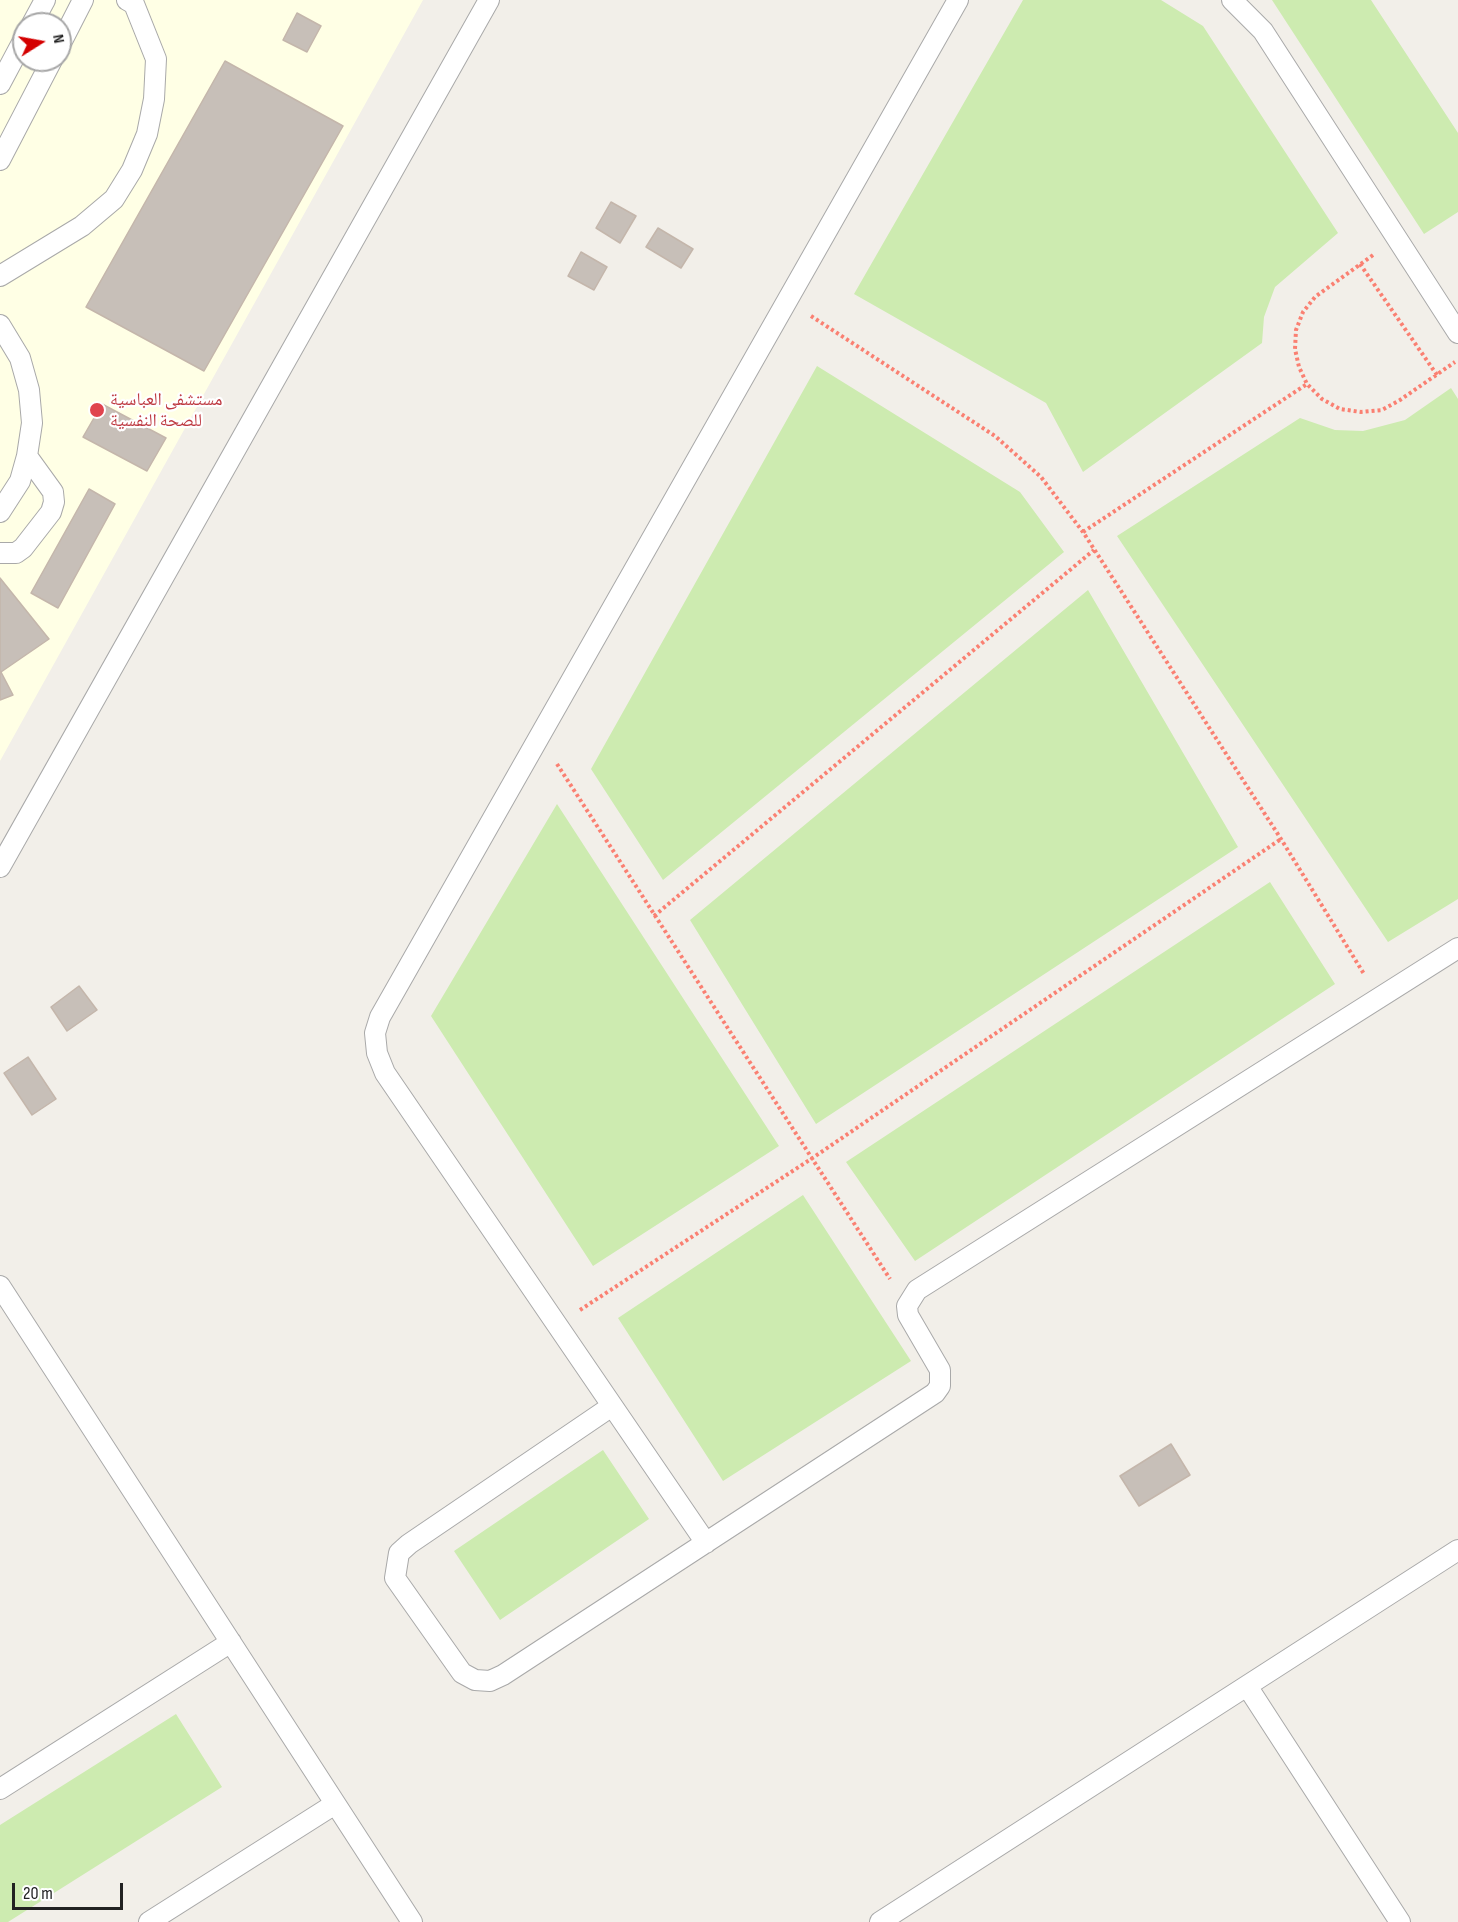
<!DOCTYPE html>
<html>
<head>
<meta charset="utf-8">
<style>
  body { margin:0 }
  #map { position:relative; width:1458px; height:1922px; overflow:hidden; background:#f2efe9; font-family:"Sofia Sans Condensed",sans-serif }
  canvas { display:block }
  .north { position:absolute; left:12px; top:12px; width:60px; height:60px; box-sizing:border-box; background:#fff; border:2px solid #a7a7a7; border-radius:50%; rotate:79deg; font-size:16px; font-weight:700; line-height:24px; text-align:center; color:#222 }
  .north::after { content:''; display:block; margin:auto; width:21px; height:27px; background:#d40000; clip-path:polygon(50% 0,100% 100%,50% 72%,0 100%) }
  .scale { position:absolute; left:12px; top:1883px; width:111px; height:27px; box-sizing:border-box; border:3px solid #222; border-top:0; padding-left:8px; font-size:18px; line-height:21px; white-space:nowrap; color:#222; -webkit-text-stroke:4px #fff; paint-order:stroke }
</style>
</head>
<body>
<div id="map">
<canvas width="1458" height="1922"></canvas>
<div class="north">N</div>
<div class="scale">20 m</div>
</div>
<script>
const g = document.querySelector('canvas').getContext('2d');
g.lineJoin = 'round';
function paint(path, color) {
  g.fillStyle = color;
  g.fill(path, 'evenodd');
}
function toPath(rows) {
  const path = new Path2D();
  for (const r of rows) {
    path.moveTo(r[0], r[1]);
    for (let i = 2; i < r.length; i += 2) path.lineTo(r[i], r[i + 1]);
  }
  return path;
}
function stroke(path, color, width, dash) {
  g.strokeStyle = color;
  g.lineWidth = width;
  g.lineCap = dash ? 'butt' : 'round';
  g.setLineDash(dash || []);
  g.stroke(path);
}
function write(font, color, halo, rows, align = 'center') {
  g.font = font + ' "Sofia Sans Condensed","Noto Naskh Arabic",sans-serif';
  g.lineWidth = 4.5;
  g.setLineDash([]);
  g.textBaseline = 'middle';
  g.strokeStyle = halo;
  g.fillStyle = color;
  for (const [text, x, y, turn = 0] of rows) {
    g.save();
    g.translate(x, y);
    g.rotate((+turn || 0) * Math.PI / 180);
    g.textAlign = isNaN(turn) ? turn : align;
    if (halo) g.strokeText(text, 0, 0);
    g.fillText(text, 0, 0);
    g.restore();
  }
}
const education = toPath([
  [0,0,423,0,0,761],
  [24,24,60,24,60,60,24,60]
]);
const grass = toPath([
  [1023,0,1161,0,1203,26,1338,233,1275,287,1264,317,1262,343,1083,472,1046,403,854,294],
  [1272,0,1371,0,1458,133,1458,212,1424,234],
  [817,366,1020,492,1064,552,663,880,591,769],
  [1451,388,1458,399,1458,899,1388,942,1117,536,1300,418,1335,430,1363,431,1405,420],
  [1088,590,1238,847,816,1124,690,920],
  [557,804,779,1146,593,1266,431,1016],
  [1270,882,1335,984,915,1261,846,1162],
  [803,1195,911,1361,723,1481,618,1318],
  [603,1450,649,1519,500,1620,454,1551],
  [176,1714,222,1787,8,1922,0,1922,0,1825]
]);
const building = toPath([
  [297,13,321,26,307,52,283,40,297,13],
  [225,61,343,126,204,371,86,307,225,61],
  [611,202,636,216,620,243,596,228,611,202],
  [658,228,693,249,681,268,646,247,658,228],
  [581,252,607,267,594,290,568,276,581,252],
  [102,404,166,438,147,471,83,437,102,404],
  [89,489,115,504,58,608,31,593,89,489],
  [0,578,49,639,1,672,13,695,0,700,0,578],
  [79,986,97,1010,67,1031,51,1007,79,986],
  [28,1057,56,1099,32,1115,4,1073,28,1057],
  [1171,1444,1190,1475,1139,1506,1120,1476,1171,1444]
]);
const path = toPath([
  [1373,255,1315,297,1303,312,1296,330,1295,349,1299,367,1307,384,1322,399,1340,409,1361,412,1382,410,1400,400,1455,362],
  [1360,264,1437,375],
  [811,316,995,436,1041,477,1083,532,1281,839,1364,974],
  [1083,532,1307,384],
  [557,764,890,1279],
  [654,916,1094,550],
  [580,1310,811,1159,1281,839]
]);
const service = toPath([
  [1232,0,1263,31,1458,333],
  [32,24,45,0],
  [60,45,83,0],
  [0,84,24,39],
  [0,160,52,60],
  [0,276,82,226,114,199,132,170,147,134,154,99,156,59,134,4,127,0],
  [0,325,20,358,29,390,32,423,27,456,20,481,0,512],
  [0,553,16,553,23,548,51,512,54,502,53,492,27,456],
  [0,867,489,0],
  [0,1286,412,1922],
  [612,1406,409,1544,399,1553,395,1578,462,1673,475,1680,490,1681,503,1675,935,1393,940,1386,940,1370,908,1315,907,1306,917,1290,1458,948],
  [706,1543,385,1073,377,1053,375,1033,380,1017,958,0],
  [1247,1686,1400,1922],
  [0,1789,231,1642],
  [149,1922,335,1804],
  [880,1922,1458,1550]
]);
const markers = [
  [97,410,8,"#e0444e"]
];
const healthNames = [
  ["مستشفى العباسية",110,400],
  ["للصحة النفسية",110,421]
];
paint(education, '#ffffe5');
paint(grass, '#cdebb0');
paint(building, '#c7bfb8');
stroke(building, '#c4b6ab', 1.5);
stroke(service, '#a9a9a9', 22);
stroke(path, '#fa8072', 4, [3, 3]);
stroke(service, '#fff', 20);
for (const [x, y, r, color] of markers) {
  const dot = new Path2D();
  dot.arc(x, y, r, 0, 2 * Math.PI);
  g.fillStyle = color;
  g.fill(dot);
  stroke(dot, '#fff', 2);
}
write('18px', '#be3a42', '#fff', healthNames, 'left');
</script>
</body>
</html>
